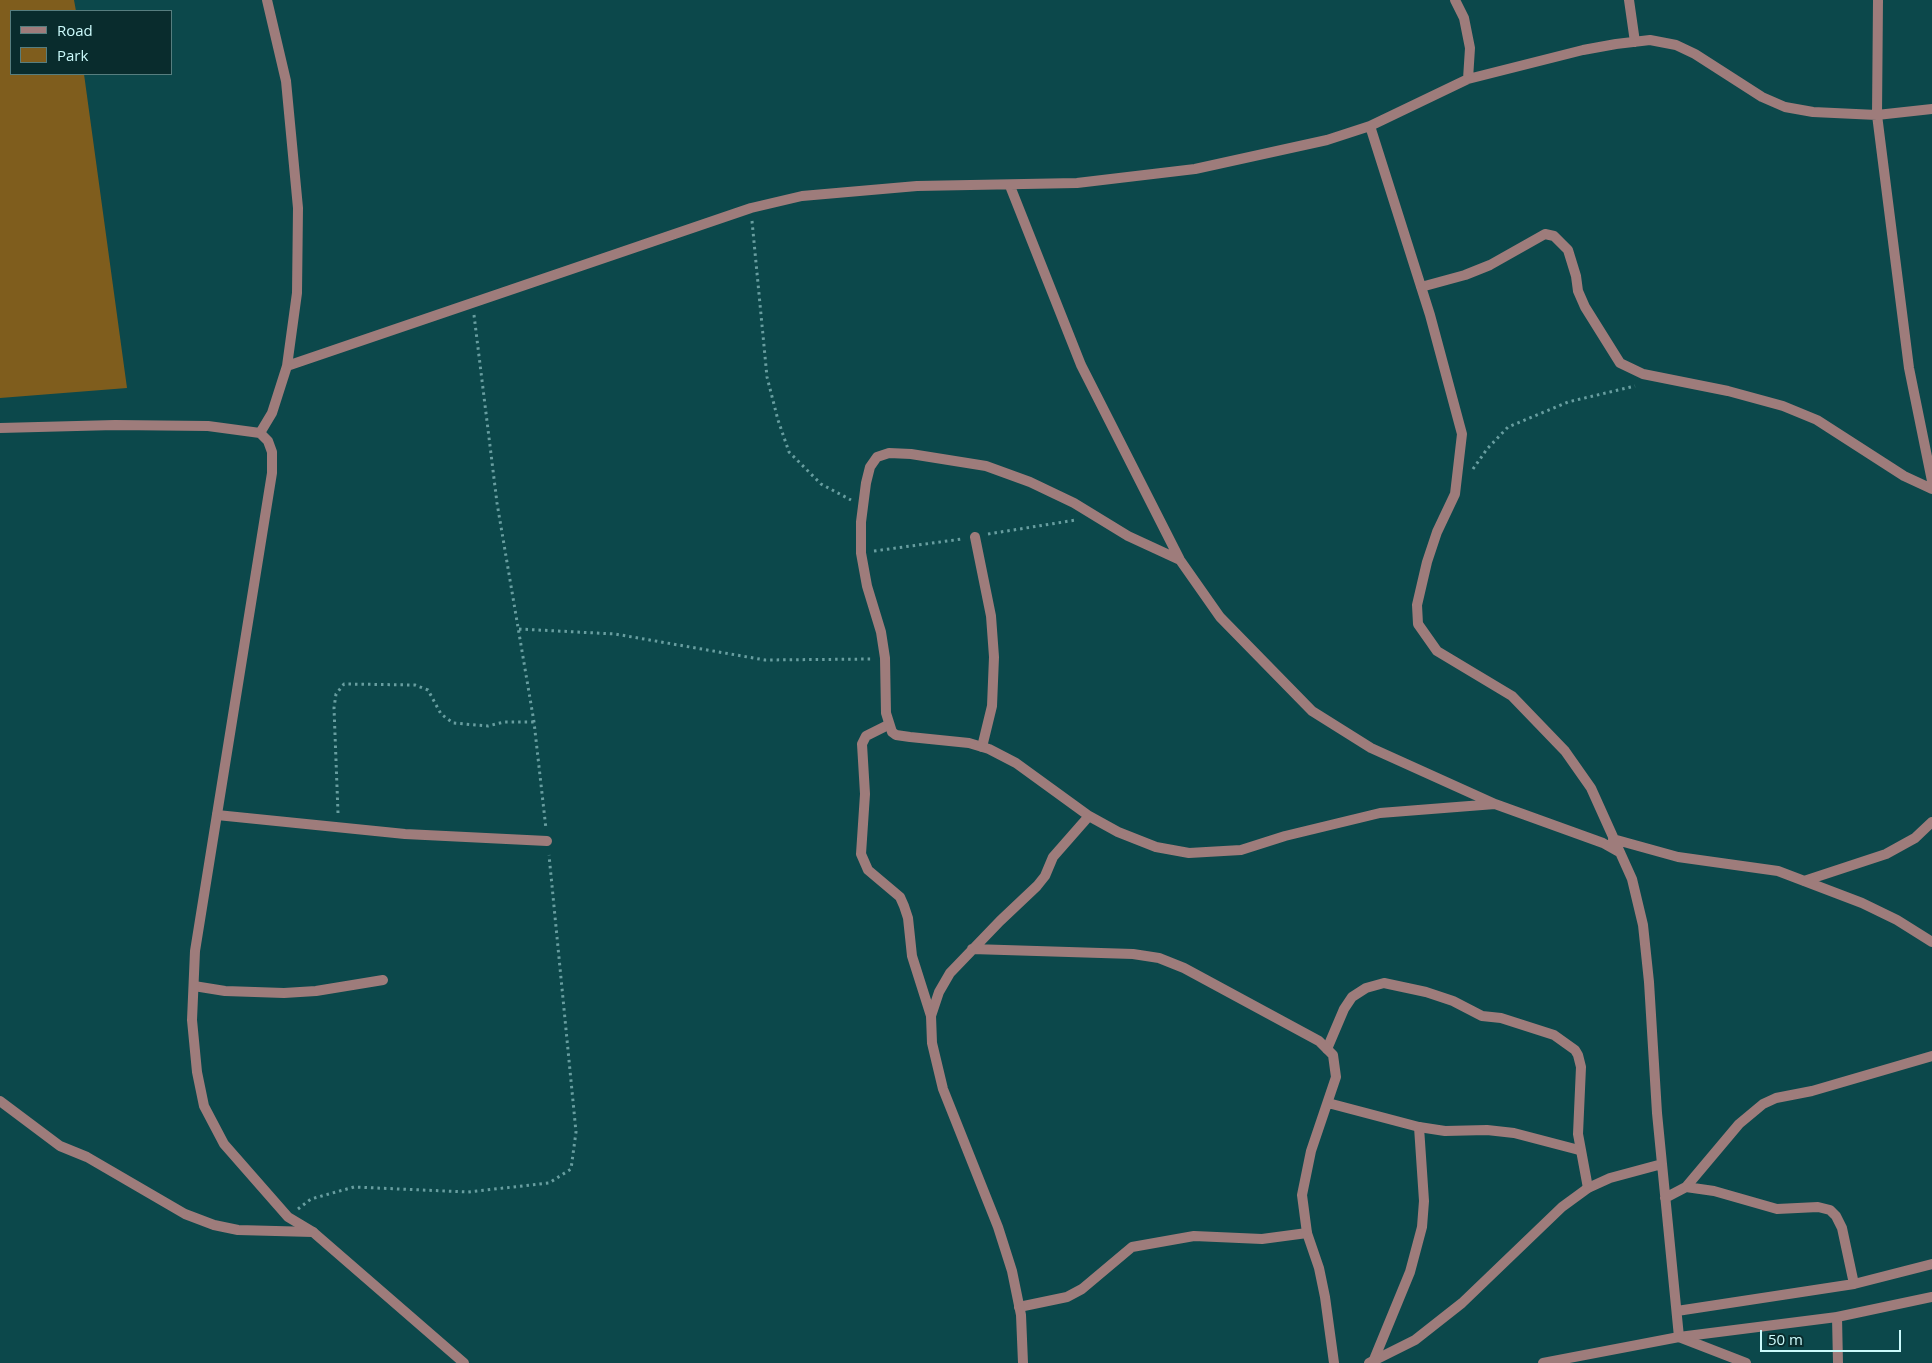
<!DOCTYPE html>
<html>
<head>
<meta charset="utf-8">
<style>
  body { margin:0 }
  #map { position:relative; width:1932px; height:1363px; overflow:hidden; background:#0c484b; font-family:"Open Sans",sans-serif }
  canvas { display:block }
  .legend { position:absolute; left:10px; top:10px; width:162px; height:65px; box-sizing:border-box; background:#092c2d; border:1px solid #577e7f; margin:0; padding:6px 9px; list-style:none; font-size:15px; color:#cbfafb }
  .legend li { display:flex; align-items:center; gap:10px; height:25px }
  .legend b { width:25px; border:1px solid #577e7f }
  .scale { position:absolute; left:1760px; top:1330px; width:141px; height:22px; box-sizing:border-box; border:2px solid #cbfafb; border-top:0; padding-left:6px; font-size:15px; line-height:18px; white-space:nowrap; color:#cbfafb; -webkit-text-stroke:4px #092c2d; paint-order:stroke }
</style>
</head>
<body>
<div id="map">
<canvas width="1932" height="1363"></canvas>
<ul class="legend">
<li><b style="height:6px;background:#9e7c7b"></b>Road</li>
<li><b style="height:14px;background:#7f5d1d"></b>Park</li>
</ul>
<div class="scale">50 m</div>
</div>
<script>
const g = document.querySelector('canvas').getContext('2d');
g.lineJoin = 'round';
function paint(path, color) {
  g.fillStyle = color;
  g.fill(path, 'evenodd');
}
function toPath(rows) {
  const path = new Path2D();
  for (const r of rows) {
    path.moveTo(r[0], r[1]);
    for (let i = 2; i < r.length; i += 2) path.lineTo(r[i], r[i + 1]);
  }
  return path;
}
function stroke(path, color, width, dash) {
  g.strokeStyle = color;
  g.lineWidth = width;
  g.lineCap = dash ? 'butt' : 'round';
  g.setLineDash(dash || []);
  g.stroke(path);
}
const green = toPath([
  [0,0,74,0,76,11,11,11,11,74,84,74,127,388,0,398]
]);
const path = toPath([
  [752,221,767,377,778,420,789,452,821,484,851,500],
  [474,315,497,503,534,722,546,829],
  [1473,469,1487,449,1508,427,1568,402,1635,386],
  [988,534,1076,520],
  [874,551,962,539],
  [519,629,615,634,765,660,871,659],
  [338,813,334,708,336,694,344,684,415,685,428,690,441,714,453,723,488,726,504,722,534,722],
  [298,1209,311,1199,354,1187,468,1192,549,1183,571,1169,576,1132,549,855]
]);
const service = toPath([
  [975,537,991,616,994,657,992,706,982,747],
  [888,725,866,736,862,744,865,794,861,854,868,870,900,897,904,906,908,918,912,956,931,1016],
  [1327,1049,1344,1009,1352,997,1366,988,1384,983,1426,992,1453,1001,1482,1016,1501,1018,1554,1035,1575,1050,1578,1055,1581,1067,1578,1134,1588,1188],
  [1019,1307,1067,1297,1082,1289,1132,1247,1194,1236,1262,1239,1307,1233],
  [1373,1362,1410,1272,1422,1227,1424,1201,1419,1127]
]);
const minor = toPath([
  [1455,0,1464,18,1470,48,1468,79],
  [1629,0,1635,42],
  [1878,0,1877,115,1909,368,1932,481],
  [1370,126,1430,315,1462,434,1455,494,1437,532,1427,562,1417,605,1418,624,1437,651,1512,696,1565,751,1591,788,1632,879,1643,925,1649,982,1657,1113,1679,1337,1746,1363],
  [1010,186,1081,365,1180,560,1220,617,1312,711,1371,748,1495,804,1603,843,1619,852],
  [1421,287,1465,275,1490,265,1545,234,1554,236,1568,250,1576,276,1578,291,1585,307,1620,363,1643,374,1728,391,1783,406,1817,420,1904,476,1932,489],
  [287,366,751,208,802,196,917,186,1077,183,1195,169,1327,140,1370,126,1468,79,1583,50,1616,44,1650,40,1676,45,1695,54,1762,97,1785,107,1813,112,1877,115,1932,109],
  [260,433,272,413,287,366,297,293,298,208,286,81,267,0],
  [1180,560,1128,536,1074,503,1030,482,986,466,911,454,889,453,877,457,870,467,866,483,861,522,861,553,867,586,881,632,885,658,886,713,892,732,896,735,910,737,969,743,989,749,1016,763,1089,816,1118,832,1156,847,1189,853,1241,850,1285,836,1380,813,1495,804],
  [217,815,405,834,547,841],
  [1613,839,1678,857,1778,871,1862,903,1897,920,1932,942],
  [1804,881,1886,854,1915,838,1932,822],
  [972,949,1133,954,1159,958,1184,968,1319,1041,1333,1055,1336,1077,1311,1151,1302,1195,1307,1233,1319,1268,1325,1297,1334,1363],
  [194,986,225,991,284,993,316,991,383,980],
  [0,1101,60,1146,87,1157,185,1214,214,1225,238,1230,313,1232],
  [1328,1103,1419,1127,1445,1131,1487,1130,1514,1133,1579,1150],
  [1686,1187,1714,1191,1777,1209,1818,1207,1830,1210,1836,1216,1842,1228,1854,1284],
  [1665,1198,1686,1187,1739,1124,1763,1104,1776,1098,1812,1091,1932,1056],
  [1677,1311,1854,1284,1932,1264],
  [1837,1317,1838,1363],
  [1023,1363,1021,1315,1012,1271,998,1227,943,1089,932,1043,931,1016,939,992,950,973,1000,921,1037,886,1045,876,1053,857,1089,816],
  [1369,1363,1415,1340,1462,1303,1562,1207,1588,1188,1610,1178,1662,1164]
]);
const tertiary = toPath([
  [0,428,115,425,208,426,260,433,268,441,272,452,272,473,195,951,192,1020,197,1072,204,1106,224,1144,288,1217,313,1232,464,1363],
  [1543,1363,1679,1337,1837,1317,1932,1297]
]);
paint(green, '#7f5d1d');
stroke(path, '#689ea0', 3, [2.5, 4]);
stroke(service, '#9e7c7b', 10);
stroke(minor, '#9e7c7b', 10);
stroke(tertiary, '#9e7c7b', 10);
</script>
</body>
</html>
